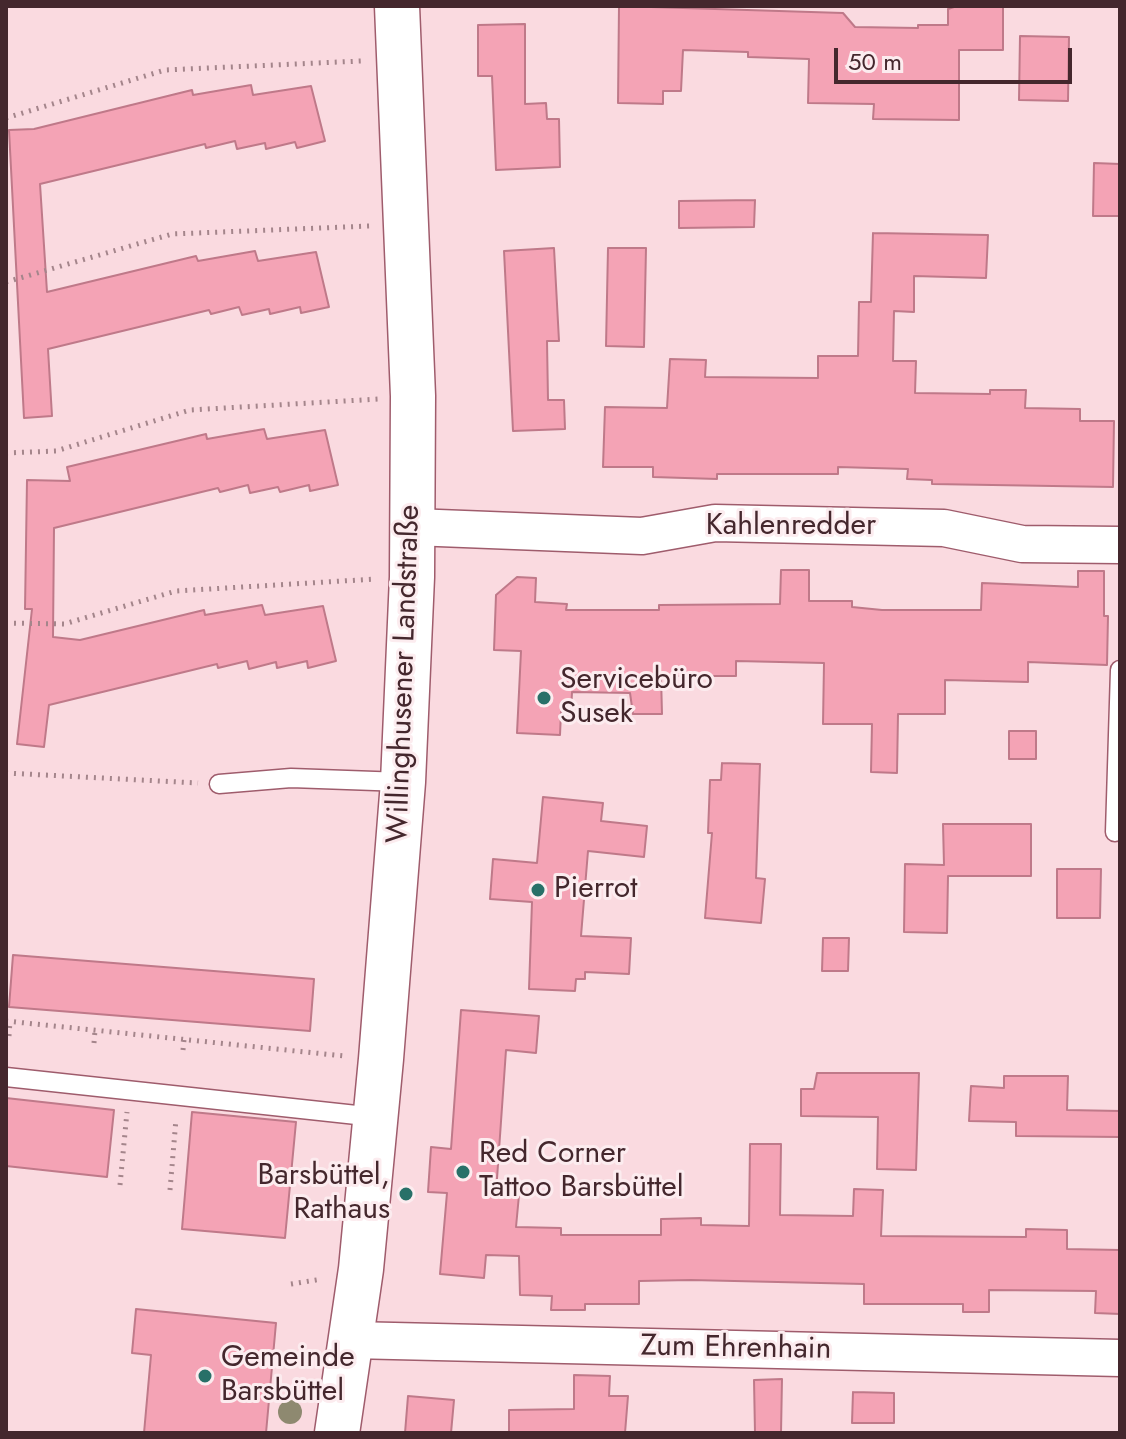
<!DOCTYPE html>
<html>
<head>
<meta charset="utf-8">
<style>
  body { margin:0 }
  #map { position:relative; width:1126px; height:1439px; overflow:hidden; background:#fadae0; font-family:Jost,sans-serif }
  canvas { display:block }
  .frame { position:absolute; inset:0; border:8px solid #44272d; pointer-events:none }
  .scale { position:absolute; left:834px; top:48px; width:238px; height:36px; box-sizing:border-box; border:4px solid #44272d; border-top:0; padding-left:10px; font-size:24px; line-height:28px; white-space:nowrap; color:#44272d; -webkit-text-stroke:6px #fcecef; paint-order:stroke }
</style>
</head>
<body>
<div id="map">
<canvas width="1126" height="1439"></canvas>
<div class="frame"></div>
<div class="scale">50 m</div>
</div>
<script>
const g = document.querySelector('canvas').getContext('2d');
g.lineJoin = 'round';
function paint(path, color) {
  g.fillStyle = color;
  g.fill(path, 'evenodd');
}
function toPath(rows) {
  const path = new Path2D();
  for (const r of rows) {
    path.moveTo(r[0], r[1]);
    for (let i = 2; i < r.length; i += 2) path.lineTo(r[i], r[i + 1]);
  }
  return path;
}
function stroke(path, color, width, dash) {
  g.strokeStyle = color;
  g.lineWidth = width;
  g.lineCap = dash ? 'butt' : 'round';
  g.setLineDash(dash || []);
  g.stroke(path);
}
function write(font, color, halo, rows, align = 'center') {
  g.font = font + ' Jost,sans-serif';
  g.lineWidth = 6;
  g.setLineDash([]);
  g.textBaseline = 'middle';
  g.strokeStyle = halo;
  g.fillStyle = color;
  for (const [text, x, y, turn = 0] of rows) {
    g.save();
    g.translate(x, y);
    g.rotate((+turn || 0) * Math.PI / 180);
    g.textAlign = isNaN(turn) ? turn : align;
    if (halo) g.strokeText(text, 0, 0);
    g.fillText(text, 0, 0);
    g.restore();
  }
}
const building = toPath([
  [619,6,843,13,855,27,918,28,918,25,948,25,948,9,957,6,1003,6,1003,50,959,50,959,120,873,119,874,104,808,103,809,59,748,57,748,52,683,50,681,91,663,91,663,104,618,103,619,6],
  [525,24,525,104,546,103,547,119,559,119,560,167,496,170,492,76,478,76,478,25,525,24],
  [1020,36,1069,37,1068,101,1019,100,1020,36],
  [251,85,253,95,311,86,325,141,297,148,295,142,266,149,265,143,237,149,235,141,206,148,205,144,40,184,47,292,196,256,198,261,255,251,258,261,316,252,329,307,301,313,300,307,270,314,269,309,242,315,239,307,211,314,209,310,48,349,52,416,24,418,9,130,34,129,192,90,193,95,251,85],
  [1094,163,1120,164,1120,216,1093,216,1094,163],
  [755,200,754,227,679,228,679,201,755,200],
  [873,233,988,235,986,278,914,276,914,312,894,311,893,361,916,361,915,393,990,394,990,390,1026,390,1025,408,1080,409,1080,421,1114,421,1113,487,932,484,932,480,907,479,908,469,838,467,838,474,717,474,717,479,653,477,653,467,603,467,605,407,667,408,670,359,706,360,705,377,818,378,818,356,858,356,859,302,871,302,873,233],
  [554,248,559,341,547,341,548,400,564,400,565,429,513,431,504,251,554,248],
  [608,248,646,248,644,347,606,346,608,248],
  [264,429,267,439,325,430,338,485,310,491,309,485,280,492,278,487,250,493,248,485,220,492,218,488,54,528,53,637,80,640,204,610,205,615,262,605,265,615,323,606,336,661,308,668,307,661,277,668,276,662,249,669,247,661,218,668,217,664,49,705,44,747,17,744,32,609,25,609,27,480,70,481,67,467,206,434,207,439,264,429],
  [781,570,809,570,809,601,852,601,852,607,882,610,981,610,982,583,1078,587,1078,571,1104,571,1104,616,1108,616,1107,665,1028,662,1028,682,945,680,945,714,898,714,897,773,871,772,872,724,823,724,824,663,736,661,736,676,661,676,662,714,633,714,630,693,572,692,571,713,561,712,560,735,517,733,521,651,494,650,496,595,517,577,536,578,535,602,567,604,566,610,659,610,659,605,780,604,781,570],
  [1009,731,1036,731,1036,759,1009,759,1009,731],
  [722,763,760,764,756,878,765,879,761,923,705,918,712,833,708,833,710,780,721,780,722,763],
  [543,797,603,803,601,821,647,826,644,857,588,851,581,936,631,938,629,974,585,972,585,979,576,979,575,991,529,989,532,902,490,899,493,859,537,863,543,797],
  [943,824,1031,824,1031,876,948,876,947,933,904,932,905,864,944,865,943,824],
  [1057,869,1101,869,1100,918,1057,918,1057,869],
  [823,938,849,938,848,971,822,971,823,938],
  [13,955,314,979,310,1031,9,1007,13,955],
  [461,1010,539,1016,536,1053,506,1050,496,1193,519,1195,516,1227,561,1228,561,1235,661,1235,661,1219,701,1218,701,1225,749,1226,750,1144,781,1144,780,1215,853,1216,854,1189,883,1190,881,1236,1026,1237,1026,1229,1067,1230,1067,1249,1120,1250,1120,1314,1095,1313,1096,1291,989,1290,989,1312,963,1312,963,1304,864,1304,864,1284,691,1280,639,1281,639,1304,585,1304,585,1310,551,1310,552,1296,520,1295,519,1256,486,1255,484,1278,440,1274,447,1193,428,1192,431,1147,451,1149,461,1010],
  [817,1073,919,1073,916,1170,877,1169,878,1117,801,1116,801,1089,814,1089,817,1073],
  [1004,1076,1068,1076,1067,1110,1120,1111,1120,1137,1016,1136,1016,1122,969,1121,971,1086,1004,1088,1004,1076],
  [6,1098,114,1110,107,1177,6,1166,6,1098],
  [192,1112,296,1122,285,1238,182,1229,192,1112],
  [136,1309,276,1323,266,1433,144,1433,151,1355,132,1353,136,1309],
  [574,1375,610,1376,609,1396,628,1396,625,1433,509,1433,509,1410,574,1409,574,1375],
  [782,1379,781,1433,755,1433,754,1380,782,1379],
  [853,1392,894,1393,894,1423,852,1423,853,1392],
  [408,1396,454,1400,451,1433,405,1433,408,1396]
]);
const path = toPath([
  [6,118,165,70,361,61],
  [6,282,172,234,370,226],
  [6,453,56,451,190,410,379,399],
  [6,623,64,624,176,591,376,579],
  [6,773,198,783],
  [6,1021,344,1056],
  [9,1036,10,1021],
  [94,1043,95,1030],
  [183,1050,184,1040],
  [120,1185,127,1112],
  [170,1190,176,1119],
  [291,1284,322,1279]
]);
const lane = toPath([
  [219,784,291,778,403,782],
  [1115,832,1120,670],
  [6,1077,375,1117]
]);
const street = toPath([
  [413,527,642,536,715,523,944,528,1022,544,1120,545],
  [351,1340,1120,1358]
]);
const secondary = toPath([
  [337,1433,361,1269,381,1059,403,782,412,577,413,396,397,6]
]);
const trees = [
  [290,1412]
];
const markers = [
  [544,698,8,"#287068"],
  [538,890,8,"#287068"],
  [463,1172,8,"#287068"],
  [406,1194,8,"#287068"],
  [205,1376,8,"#287068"]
];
const streetNames = [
  ["Kahlenredder",791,527],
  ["Willinghusener Landstraße",405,674,-88],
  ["Zum Ehrenhain",736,1349,1]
];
const poiNames = [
  ["Servicebüro",560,681],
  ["Susek",560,715],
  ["Pierrot",554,890],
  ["Red Corner",479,1155],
  ["Tattoo Barsbüttel",479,1189],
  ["Barsbüttel,",390,1177,"right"],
  ["Rathaus",390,1211,"right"],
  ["Gemeinde",221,1359],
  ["Barsbüttel",221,1393]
];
paint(building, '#f4a3b5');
stroke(building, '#bf7989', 2);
stroke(lane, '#9f5c6c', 21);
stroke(street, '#9f5c6c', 39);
stroke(secondary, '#9f5c6c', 47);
stroke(path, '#a4858b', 5, [2, 6]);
stroke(lane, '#fff', 18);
stroke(street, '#fff', 36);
stroke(secondary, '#fff', 44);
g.fillStyle = '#8e8970';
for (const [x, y] of trees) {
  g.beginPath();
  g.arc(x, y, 12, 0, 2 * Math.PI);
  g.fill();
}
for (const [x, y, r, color] of markers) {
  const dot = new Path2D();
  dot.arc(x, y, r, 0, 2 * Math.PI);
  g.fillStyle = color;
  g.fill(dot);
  stroke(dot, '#fcecef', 3);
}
write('30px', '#44272d', '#fcecef', streetNames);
write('30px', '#44272d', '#fcecef', poiNames, 'left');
</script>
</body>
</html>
